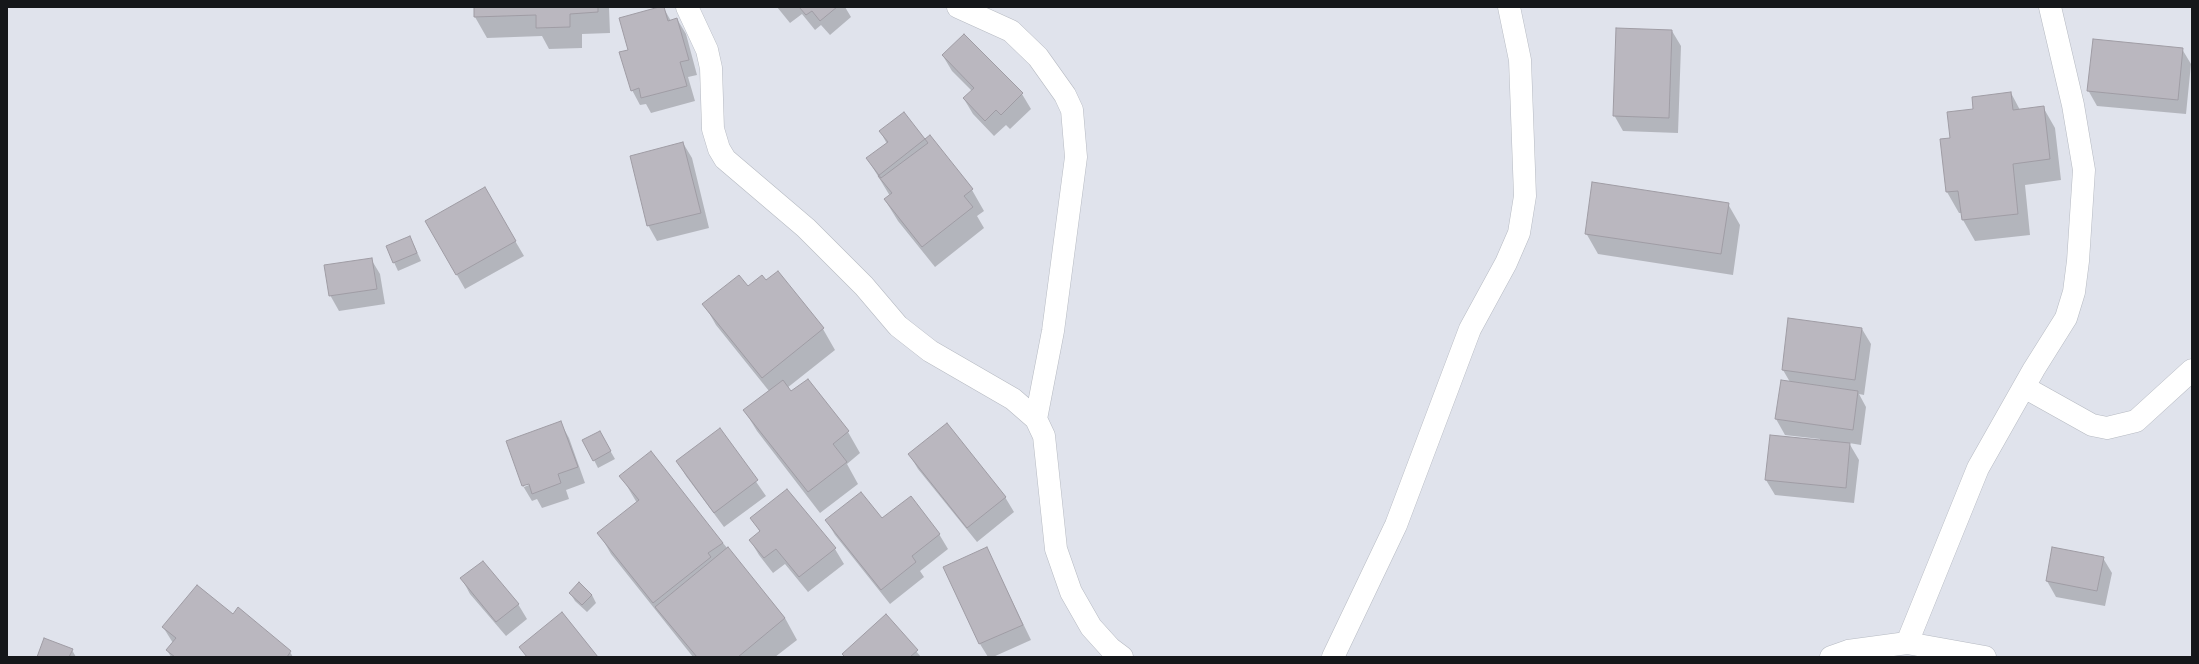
<!DOCTYPE html>
<html>
<head>
<meta charset="utf-8">
<style>
  body { margin:0 }
  #map { position:relative; width:2199px; height:664px; overflow:hidden; background:#e0e3ec; font-family:"Public Sans",sans-serif }
  canvas { display:block }
  .frame { position:absolute; inset:0; border:8px solid #15171a; pointer-events:none }
</style>
</head>
<body>
<div id="map">
<canvas width="2199" height="664"></canvas>
<div class="frame"></div>
</div>
<script>
const g = document.querySelector('canvas').getContext('2d');
g.lineJoin = 'round';
function paint(path, color) {
  g.fillStyle = color;
  g.fill(path, 'evenodd');
}
function toPath(rows) {
  const path = new Path2D();
  for (const r of rows) {
    path.moveTo(r[0], r[1]);
    for (let i = 2; i < r.length; i += 2) path.lineTo(r[i], r[i + 1]);
  }
  return path;
}
function stroke(path, color, width, dash) {
  g.strokeStyle = color;
  g.lineWidth = width;
  g.lineCap = dash ? 'butt' : 'round';
  g.setLineDash(dash || []);
  g.stroke(path);
}
const shadow = toPath([
  [475,7,609,7,610,33,582,34,582,48,549,49,542,36,487,38,475,17],
  [663,7,671,21,677,19,686,34,697,75,688,77,695,101,651,113,646,104,640,105,632,90],
  [777,7,845,7,851,17,830,35,821,25,815,30,802,14,790,23],
  [1672,31,1681,46,1678,133,1623,131,1614,115],
  [2182,49,2191,64,2186,114,2097,106,2088,90],
  [943,56,1022,94,1031,109,1010,129,1006,125,994,136,973,114,964,99,972,91,952,71],
  [2011,93,2020,110,2043,107,2055,128,2061,180,2025,185,2030,235,1975,241,1963,220,1962,213,1959,213,1947,192,1941,140,1951,139,1974,109],
  [880,131,924,140,930,136,972,190,984,211,977,216,984,228,935,267,898,221,885,200,890,196,867,158,887,144],
  [683,143,692,158,709,228,657,241,648,225],
  [484,188,524,256,465,289,426,221],
  [1728,204,1740,225,1733,275,1598,254,1586,233],
  [414,245,421,261,398,271,387,247],
  [371,259,380,274,385,304,339,311,330,295],
  [766,281,823,329,835,350,787,388,791,393,807,380,848,432,860,453,847,464,858,484,820,513,757,431,744,410,769,391,716,325,704,304],
  [1789,320,1862,329,1871,344,1864,395,1859,394,1866,407,1861,445,1849,443,1859,460,1854,503,1775,495,1766,480,1820,441,1820,439,1785,435,1776,419,1782,381,1790,382,1783,370],
  [560,422,569,438,585,483,566,490,569,499,542,508,537,499,532,501,523,486,507,442],
  [534,483,524,487,524,485],
  [720,430,766,496,724,527,686,476,677,461],
  [604,440,615,459,598,468,594,460],
  [909,454,1005,497,1014,512,977,542,918,469],
  [621,476,723,543,785,618,797,640,775,657,693,657,611,554,599,533,637,503],
  [752,518,835,549,844,564,808,592,785,564,773,573,759,555,750,540,760,532],
  [882,519,939,534,948,549,920,571,924,577,890,604,835,535,826,520],
  [987,549,1031,640,993,657,988,657,980,644,945,568],
  [2053,549,2103,558,2112,573,2105,606,2056,597,2047,581],
  [462,579,518,604,527,619,506,636,470,594],
  [570,593,592,595,596,603,587,612,575,601],
  [238,609,290,652,293,657,171,657,167,650,173,643,163,627,233,615],
  [886,616,921,657,845,657,843,654],
  [72,650,76,657,38,657]
]);
const building = toPath([
  [474,7,598,7,598,12,570,14,570,27,536,28,536,15,474,17,474,7],
  [659,7,664,7,668,21,677,18,689,60,680,62,687,86,641,98,639,88,631,91,619,52,628,50,619,18,659,7],
  [799,7,837,7,820,21,812,11,806,15,799,7],
  [1616,28,1672,30,1669,118,1613,116,1616,28],
  [964,34,1023,93,1001,115,996,110,985,121,963,98,974,88,942,55,964,34],
  [2093,39,2183,48,2178,100,2087,91,2093,39],
  [2011,92,2013,110,2044,106,2050,159,2013,164,2018,214,1962,220,1958,191,1946,192,1940,139,1950,138,1947,112,1973,109,1972,97,2011,92],
  [904,112,928,143,881,178,866,158,888,142,879,131,904,112],
  [930,135,973,189,964,196,973,207,922,247,884,199,892,193,878,176,930,135],
  [683,142,701,213,647,226,630,156,683,142],
  [1592,182,1729,203,1721,254,1585,234,1592,182],
  [485,187,516,241,456,275,425,221,485,187],
  [410,236,417,253,393,263,386,246,410,236],
  [372,258,377,289,329,296,324,265,372,258],
  [778,271,824,328,762,378,702,304,739,275,748,286,762,275,766,280,778,271],
  [1788,318,1862,328,1855,380,1782,370,1788,318],
  [808,379,849,431,833,444,847,462,808,492,743,410,783,380,791,391,808,379],
  [1781,380,1858,391,1853,430,1775,419,1781,380],
  [561,421,578,467,558,474,561,483,532,494,529,484,522,486,506,441,561,421],
  [947,423,1006,497,967,528,908,454,947,423],
  [720,428,758,480,714,513,676,461,720,428],
  [600,431,611,451,593,461,582,440,600,431],
  [1770,435,1850,443,1846,488,1765,480,1770,435],
  [651,451,723,543,708,553,711,557,653,603,597,533,639,500,619,476,651,451],
  [787,489,836,548,799,577,776,549,764,558,749,540,760,531,750,518,787,489],
  [861,492,882,518,911,496,940,534,912,556,916,562,881,590,825,520,861,492],
  [728,547,785,618,738,657,697,657,655,607,728,547],
  [987,547,1023,625,979,644,943,567,987,547],
  [2052,547,2104,557,2097,591,2046,581,2052,547],
  [483,561,519,604,496,622,460,578,483,561],
  [579,582,592,595,582,605,569,593,579,582],
  [197,585,233,614,238,607,291,651,287,657,175,657,166,650,176,638,162,627,197,585],
  [562,612,598,657,527,657,519,647,562,612],
  [886,614,918,650,910,657,845,657,842,654,886,614],
  [44,638,73,649,69,657,37,657,44,638]
]);
const minor = toPath([
  [687,7,707,50,711,68,713,129,719,149,725,159,806,228,864,286,898,326,930,351,1013,399,1036,419,1044,436,1056,549,1071,592,1091,627,1110,648,1122,657],
  [958,7,1011,31,1038,57,1065,95,1072,110,1076,157,1053,331,1036,419],
  [2024,387,2092,425,2107,428,2136,421,2192,370],
  [1907,643,1978,468,2034,369,2066,318,2074,292,2078,261,2084,170,2073,105,2050,7],
  [1333,657,1396,525,1470,329,1506,263,1519,233,1525,196,1520,60,1509,7],
  [1831,657,1848,651,1907,643,1985,657]
]);
paint(shadow, '#0003');
paint(building, '#bab7bf');
stroke(building, '#9f9ca4', 1);
stroke(minor, '#b6bac2', 23);
stroke(minor, '#fff', 22);
</script>
</body>
</html>
